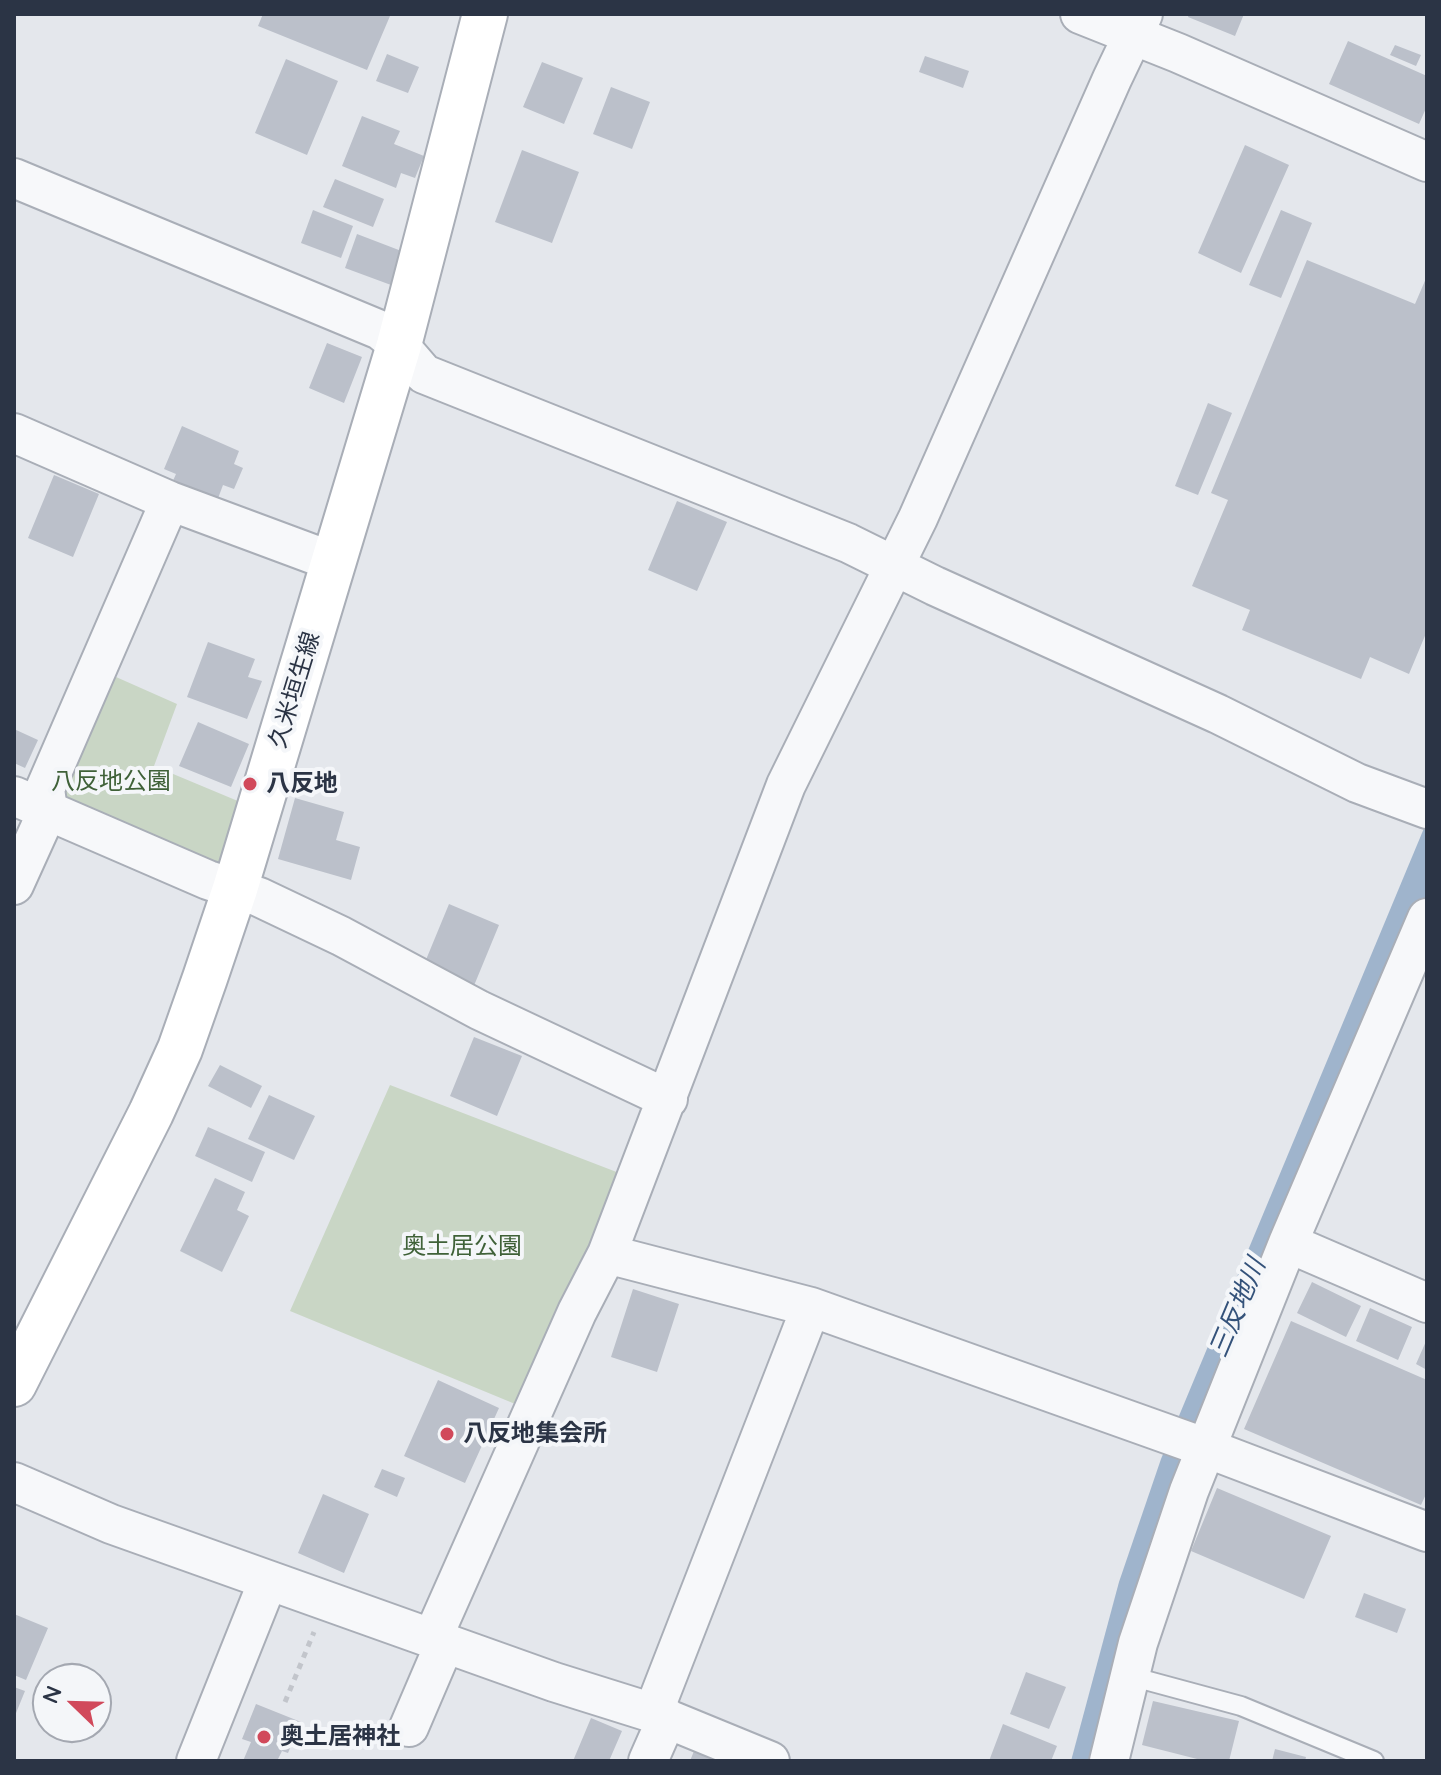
<!DOCTYPE html>
<html>
<head>
<meta charset="utf-8">
<style>
  body { margin:0 }
  #map { position:relative; width:1441px; height:1775px; overflow:hidden; background:#e4e7ec; font-family:Quicksand,sans-serif }
  canvas { display:block }
  .frame { position:absolute; inset:0; border:16px solid #2b3445; pointer-events:none }
  .north { position:absolute; left:32px; top:1663px; width:80px; height:80px; box-sizing:border-box; background:#f4f6f9; border:2px solid #a4a8b1; border-radius:50%; rotate:293deg; font-size:22px; font-weight:700; line-height:32px; text-align:center; color:#2b3445 }
  .north::after { content:''; display:block; margin:auto; width:28px; height:36px; background:#d1495b; clip-path:polygon(50% 0,100% 100%,50% 72%,0 100%) }
</style>
</head>
<body>
<div id="map">
<canvas width="1441" height="1775"></canvas>
<div class="frame"></div>
<div class="north">N</div>
</div>
<script>
const g = document.querySelector('canvas').getContext('2d');
g.lineJoin = 'round';
function paint(path, color) {
  g.fillStyle = color;
  g.fill(path, 'evenodd');
}
function toPath(rows) {
  const path = new Path2D();
  for (const r of rows) {
    path.moveTo(r[0], r[1]);
    for (let i = 2; i < r.length; i += 2) path.lineTo(r[i], r[i + 1]);
  }
  return path;
}
function stroke(path, color, width, dash) {
  g.strokeStyle = color;
  g.lineWidth = width;
  g.lineCap = dash ? 'butt' : 'round';
  g.setLineDash(dash || []);
  g.stroke(path);
}
function write(font, color, halo, rows, align = 'center') {
  g.font = font + ' Quicksand,"Noto Sans JP",sans-serif';
  g.lineWidth = 8;
  g.setLineDash([]);
  g.textBaseline = 'middle';
  g.strokeStyle = halo;
  g.fillStyle = color;
  for (const [text, x, y, turn = 0] of rows) {
    g.save();
    g.translate(x, y);
    g.rotate((+turn || 0) * Math.PI / 180);
    g.textAlign = isNaN(turn) ? turn : align;
    if (halo) g.strokeText(text, 0, 0);
    g.fillText(text, 0, 0);
    g.restore();
  }
}
const green = toPath([
  [107,673,177,704,154,766,245,804,215,876,56,807],
  [390,1085,627,1176,520,1406,290,1311]
]);
const water = toPath([
  [1427,821,1427,901,1099,1761,1071,1761,1119,1582,1161,1459]
]);
const building = toPath([
  [263,14,386,14,390,16,367,70,258,26],
  [1189,14,1244,14,1235,36,1188,17],
  [1348,41,1427,76,1427,106,1419,124,1329,84],
  [1395,45,1421,55,1416,66,1390,55],
  [387,54,419,67,408,93,376,81],
  [925,56,969,71,963,88,919,72],
  [286,59,338,81,307,155,255,133],
  [542,62,583,78,564,124,523,107],
  [611,87,650,102,632,149,593,134],
  [362,116,400,131,394,144,424,156,415,178,401,173,396,188,342,166],
  [1245,145,1289,165,1241,273,1198,253],
  [522,150,579,172,552,243,495,222],
  [335,179,384,199,373,227,323,207],
  [313,210,353,226,341,258,301,243],
  [1281,210,1312,223,1281,298,1249,285],
  [357,234,404,252,391,285,345,268],
  [1307,260,1415,304,1427,276,1427,631,1409,674,1370,657,1361,679,1242,630,1250,610,1192,586,1228,500,1211,493],
  [327,343,362,357,344,403,309,388],
  [1208,403,1232,413,1198,495,1175,486],
  [182,426,239,451,234,464,243,468,234,489,223,485,217,501,172,483,176,474,164,469],
  [54,475,99,494,73,557,28,538],
  [677,501,727,522,697,591,648,570],
  [208,642,255,659,248,677,262,681,247,719,187,697],
  [198,722,249,744,231,787,179,766],
  [14,729,38,740,25,768,14,763],
  [295,798,344,812,336,840,360,847,351,880,278,859],
  [449,904,499,925,473,988,423,967],
  [474,1037,522,1056,497,1116,450,1096],
  [220,1065,262,1086,251,1108,208,1086],
  [269,1095,315,1116,294,1160,248,1139],
  [208,1127,265,1152,252,1182,195,1156],
  [215,1178,245,1192,237,1210,249,1216,222,1272,180,1251],
  [1312,1282,1361,1306,1346,1337,1297,1313],
  [633,1289,679,1304,657,1372,611,1357],
  [1370,1308,1412,1327,1398,1360,1356,1341],
  [1291,1321,1427,1380,1427,1492,1421,1505,1244,1429],
  [1427,1339,1427,1370,1416,1364],
  [438,1380,499,1408,465,1483,404,1456],
  [382,1469,405,1478,397,1497,374,1487],
  [1217,1488,1331,1536,1304,1599,1191,1551],
  [323,1494,369,1514,344,1573,298,1553],
  [1364,1593,1406,1609,1397,1633,1355,1617],
  [14,1614,48,1628,26,1680,14,1675],
  [1026,1672,1066,1687,1049,1729,1010,1714],
  [14,1687,25,1691,14,1718],
  [1153,1701,1239,1721,1229,1761,1205,1761,1142,1745],
  [256,1704,301,1722,288,1753,282,1751,277,1761,243,1761,251,1742,242,1739],
  [591,1718,622,1731,609,1761,573,1761],
  [1003,1724,1057,1746,1051,1761,989,1761],
  [1275,1749,1306,1757,1305,1761,1272,1761],
  [694,1751,718,1761,690,1761]
]);
const path = toPath([
  [285,1702,314,1632]
]);
const service = toPath([
  [1130,1676,1241,1706,1374,1761]
]);
const minor = toPath([
  [1080,14,1178,53,1427,162],
  [14,178,380,330,399,345,424,374,848,543,935,586,1218,714,1357,783,1427,809],
  [14,433,170,501,334,562],
  [14,796,208,880,259,897,341,936,479,1010,668,1099],
  [14,885,48,810,45,789,170,501],
  [1288,1243,1427,1303],
  [607,1254,786,785,918,518,1112,79,1143,14],
  [14,1482,111,1524,554,1682,653,1713,770,1761],
  [432,1639,577,1312,607,1254,811,1307,1201,1446,1427,1532],
  [653,1713,811,1307],
  [409,1727,445,1643],
  [196,1761,268,1581],
  [648,1761,667,1718],
  [1109,1761,1138,1643,1189,1491,1288,1243,1427,918]
]);
const secondary = toPath([
  [14,1384,151,1113,180,1049,205,978,235,889,399,345,485,14]
]);
const markers = [
  [250,784,8,"#d1495b"],
  [447,1434,8,"#d1495b"],
  [264,1737,8,"#d1495b"]
];
const streetNames = [
  ["久米垣生線",295,690,-73]
];
const parkNames = [
  ["八反地公園",111,782],
  ["奥土居公園",462,1247]
];
const poiNames = [
  ["八反地",266,784],
  ["八反地集会所",463,1434],
  ["奥土居神社",280,1737]
];
const waterNames = [
  ["三反地川",1238,1308,-67]
];
paint(green, '#c9d6c5');
paint(water, '#9fb4cc');
paint(building, '#bbc0ca');
stroke(service, '#a9aeb7', 22);
stroke(minor, '#a9aeb7', 42);
stroke(secondary, '#a9aeb7', 48);
stroke(path, '#c2c5cb', 5, [6, 6]);
stroke(service, '#f7f8fa', 18);
stroke(minor, '#f7f8fa', 38);
stroke(secondary, '#fff', 44);
for (const [x, y, r, color] of markers) {
  const dot = new Path2D();
  dot.arc(x, y, r, 0, 2 * Math.PI);
  g.fillStyle = color;
  g.fill(dot);
  stroke(dot, '#f4f6f9', 3);
}
write('24px', '#2b3445', '#f4f6f9', streetNames);
write('24px', '#3f6138', '#f4f6f9', parkNames);
write('bold 24px', '#2b3445', '#f4f6f9', poiNames, 'left');
write('italic 26px', '#34527a', '#f4f6f9', waterNames);
</script>
</body>
</html>
